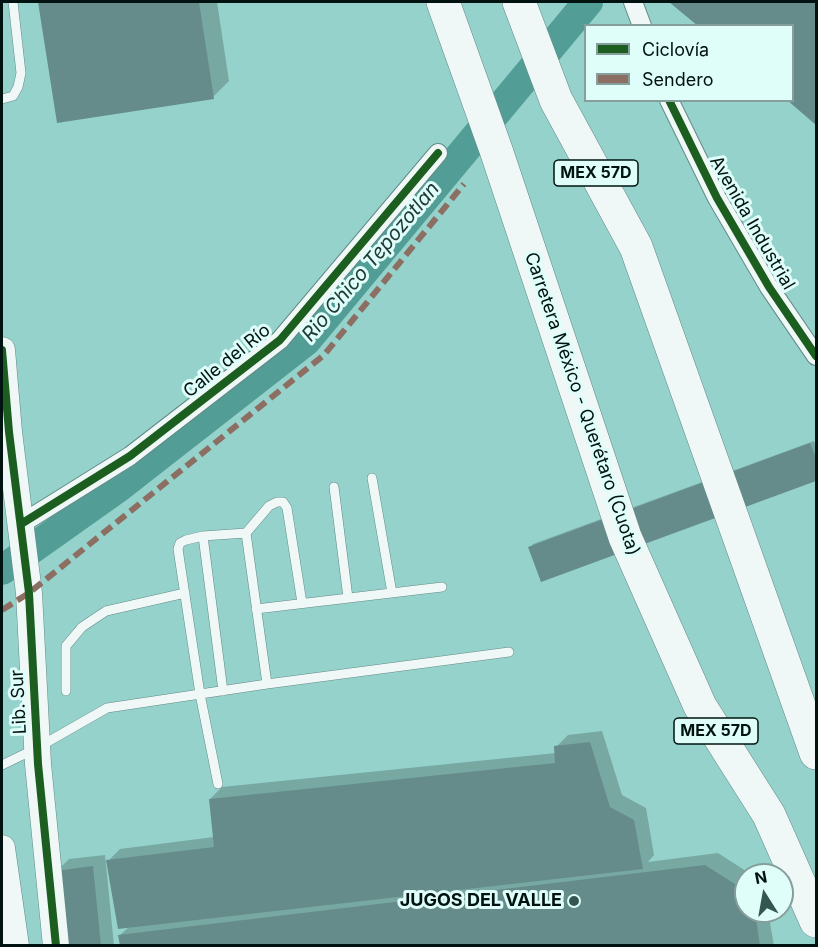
<!DOCTYPE html>
<html>
<head>
<meta charset="utf-8">
<style>
  body { margin:0 }
  #map { position:relative; width:818px; height:947px; overflow:hidden; background:#95d2cb; font-family:Inter,sans-serif }
  canvas { display:block }
  .frame { position:absolute; inset:0; border:3px solid #001311; pointer-events:none }
  .legend { position:absolute; left:584px; top:24px; width:210px; height:78px; box-sizing:border-box; background:#dffdf9; border:2px solid #869f9c; margin:0; padding:8px 10px; list-style:none; font-size:18px; color:#001311 }
  .legend li { display:flex; align-items:center; gap:12px; height:30px }
  .legend b { width:30px; border:2px solid #869f9c }
  .north { position:absolute; left:734px; top:863px; width:60px; height:60px; box-sizing:border-box; background:#dffdf9; border:2px solid #869f9c; border-radius:50%; rotate:349deg; font-size:16px; font-weight:700; line-height:24px; text-align:center; color:#001311 }
  .north::after { content:''; display:block; margin:auto; width:21px; height:27px; background:#345652; clip-path:polygon(50% 0,100% 100%,50% 72%,0 100%) }
</style>
</head>
<body>
<div id="map">
<canvas width="818" height="947"></canvas>
<div class="frame"></div>
<ul class="legend">
<li><b style="height:8px;background:#1b5e20"></b>Ciclovía</li>
<li><b style="height:8px;background:#8d6e63"></b>Sendero</li>
</ul>
<div class="north">N</div>
</div>
<script>
const g = document.querySelector('canvas').getContext('2d');
g.lineJoin = 'round';
function paint(path, color) {
  g.fillStyle = color;
  g.fill(path, 'evenodd');
}
function toPath(rows) {
  const path = new Path2D();
  for (const r of rows) {
    path.moveTo(r[0], r[1]);
    for (let i = 2; i < r.length; i += 2) path.lineTo(r[i], r[i + 1]);
  }
  return path;
}
function stroke(path, color, width, dash) {
  g.strokeStyle = color;
  g.lineWidth = width;
  g.lineCap = dash ? 'butt' : 'round';
  g.setLineDash(dash || []);
  g.stroke(path);
}
function write(font, color, halo, rows, align = 'center') {
  g.font = font + ' Inter,sans-serif';
  g.lineWidth = 6;
  g.setLineDash([]);
  g.textBaseline = 'middle';
  g.strokeStyle = halo;
  g.fillStyle = color;
  for (const [text, x, y, turn = 0] of rows) {
    g.save();
    g.translate(x, y);
    g.rotate((+turn || 0) * Math.PI / 180);
    g.textAlign = isNaN(turn) ? turn : align;
    if (halo) g.strokeText(text, 0, 0);
    g.fillText(text, 0, 0);
    g.restore();
  }
}
const shadow = toPath([
  [40,2,217,2,229,81,213,97,58,122],
  [672,2,816,2,816,123,789,100,792,100,792,26,700,26],
  [814,441,816,447,816,479,541,580,530,548,533,544],
  [602,731,622,795,646,808,654,855,648,862,718,853,752,875,746,875,746,911,768,911,774,946,121,946,120,935,129,927,108,861,120,849,214,837,210,799,222,787,556,753,556,747,568,735],
  [105,855,114,946,63,946,56,872,69,859]
]);
const river = toPath([
  [2,570,119,487,306,341,588,2]
]);
const building = toPath([
  [38,2,199,2,214,99,57,123],
  [669,2,816,2,816,125,787,100,792,100,792,26,698,26],
  [810,443,816,458,816,481,541,582,528,547],
  [590,742,610,807,634,820,643,869,118,929,106,860,214,847,209,799,555,763,554,746],
  [705,865,746,891,746,911,755,911,760,946,120,946,118,935],
  [93,866,101,946,62,946,55,871]
]);
const lane = toPath([
  [2,99,13,96,18,87,21,73,13,2],
  [372,478,392,593],
  [334,487,348,598],
  [246,533,267,684],
  [203,536,223,691],
  [256,609,442,587],
  [66,691,66,646,82,627,106,611,185,593],
  [2,765,37,748,107,708,267,684,509,652],
  [218,784,200,694,178,549,180,543,186,540,203,536,246,533,269,506,277,502,283,502,287,508,302,603]
]);
const street = toPath([
  [633,2,642,26],
  [669,100,717,198,769,287,816,356],
  [21,524,130,456,280,340,438,153]
]);
const secondary = toPath([
  [2,350,9,432,29,593,38,764,56,946],
  [2,848,16,946]
]);
const highway = toPath([
  [443,2,496,150,625,537,700,706,769,815,816,921],
  [519,2,556,100,636,247,816,753]
]);
const quiet = toPath([
  [2,610,29,593,324,355,464,184]
]);
const cycleway = toPath([
  [669,100,717,198,769,287,816,356],
  [2,350,9,432,29,593,38,764,56,946],
  [21,524,130,456,280,340,438,153]
]);
const markers = [
  [574,901,6,"#345652"]
];
const shields = [
  [596,173,84],
  [716,731,84]
];
const shieldNames = [
  ["MEX 57D",596,173],
  ["MEX 57D",716,731]
];
const streetNames = [
  ["Avenida Industrial",752,223,60],
  ["Calle del Río",227,361,-39],
  ["Carretera México - Querétaro (Cuota)",582,404,71],
  ["Lib. Sur",19,702,-93]
];
const poiNames = [
  ["JUGOS DEL VALLE",562,901]
];
const waterNames = [
  ["Rio Chico Tepozotlan",371,262,-50]
];
paint(shadow, '#0003');
stroke(river, '#529e96', 30);
paint(building, '#658c8a');
stroke(lane, '#648a86', 10);
stroke(street, '#648a86', 20);
stroke(secondary, '#648a86', 27);
stroke(highway, '#648a86', 34);
stroke(lane, '#eff8f7', 9);
stroke(street, '#eff8f7', 18);
stroke(secondary, '#eff8f7', 26);
stroke(highway, '#eff8f7', 33);
stroke(quiet, '#8d6e63', 6, [12, 6]);
stroke(cycleway, '#1b5e20', 8);
for (const [x, y, r, color] of markers) {
  const dot = new Path2D();
  dot.arc(x, y, r, 0, 2 * Math.PI);
  g.fillStyle = color;
  g.fill(dot);
  stroke(dot, '#dffdf9', 2);
}
for (const [x, y, w] of shields) {
  const box = new Path2D();
  box.roundRect(x - w / 2, y - 13, w, 26, 4.5);
  g.fillStyle = '#dffdf9';
  g.fill(box);
  stroke(box, '#001311', 1.5);
}
write('bold 16px', '#001311', null, shieldNames);
write('18px', '#001311', '#dffdf9', streetNames);
write('bold 18px', '#001311', '#dffdf9', poiNames, 'right');
write('italic 20px', '#1e3835', '#dffdf9', waterNames);
</script>
</body>
</html>
